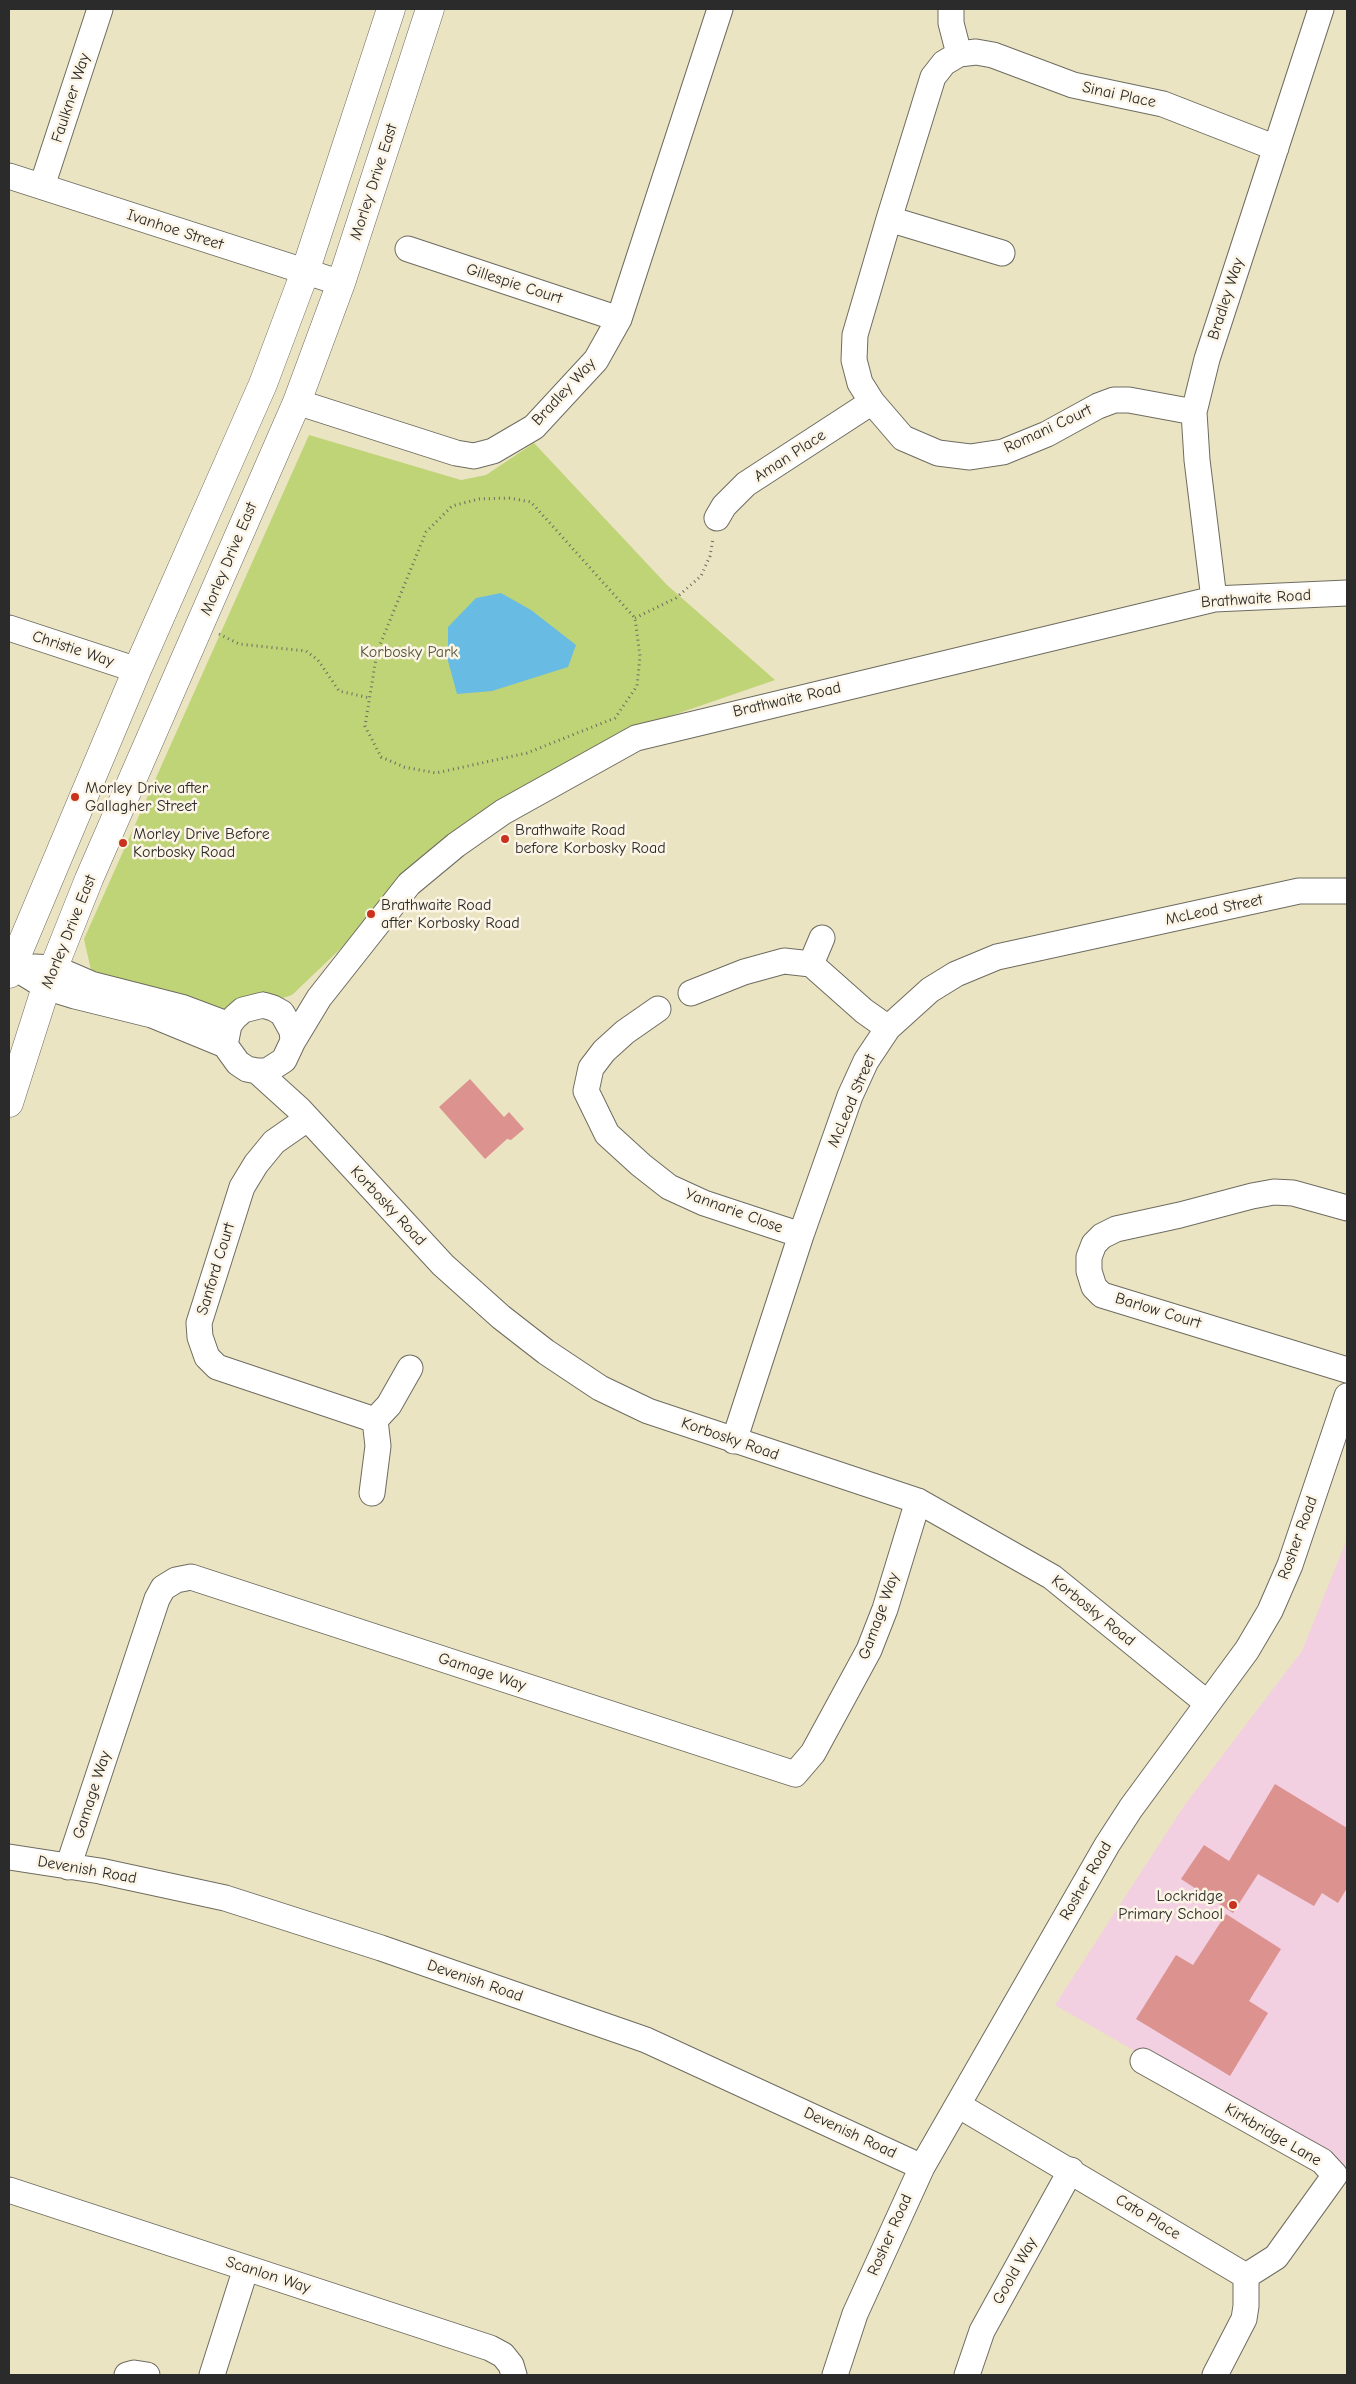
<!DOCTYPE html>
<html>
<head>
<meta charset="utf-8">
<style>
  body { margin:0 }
  #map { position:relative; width:1356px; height:2384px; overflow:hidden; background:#ebe4c2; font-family:"Comic Neue",sans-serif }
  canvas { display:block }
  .frame { position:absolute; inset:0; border:10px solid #2b2b2b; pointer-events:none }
</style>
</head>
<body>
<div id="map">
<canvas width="1356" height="2384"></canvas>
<div class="frame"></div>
</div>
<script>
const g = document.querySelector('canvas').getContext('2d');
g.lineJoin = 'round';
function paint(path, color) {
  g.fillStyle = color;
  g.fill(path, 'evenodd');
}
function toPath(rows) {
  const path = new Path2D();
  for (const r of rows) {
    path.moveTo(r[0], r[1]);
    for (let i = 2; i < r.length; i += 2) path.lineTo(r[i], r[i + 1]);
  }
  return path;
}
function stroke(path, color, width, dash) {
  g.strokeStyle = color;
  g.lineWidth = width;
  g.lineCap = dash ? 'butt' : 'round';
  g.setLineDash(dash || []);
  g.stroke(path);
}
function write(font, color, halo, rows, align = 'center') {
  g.font = font + ' "Comic Neue",sans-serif';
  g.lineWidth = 5;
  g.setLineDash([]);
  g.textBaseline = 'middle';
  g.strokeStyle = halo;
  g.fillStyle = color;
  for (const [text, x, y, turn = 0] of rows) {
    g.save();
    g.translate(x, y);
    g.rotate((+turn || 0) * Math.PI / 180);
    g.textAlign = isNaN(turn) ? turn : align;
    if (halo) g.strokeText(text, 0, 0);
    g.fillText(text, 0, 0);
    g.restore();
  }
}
const built = toPath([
  [1347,1539,1347,2168,1243,2113,1055,2005,1184,1806,1302,1651]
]);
const green = toPath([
  [309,435,461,480,486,475,534,443,667,585,775,680,633,729,466,829,292,995,220,1019,91,970,84,939]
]);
const water = toPath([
  [501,593,531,610,576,645,568,667,492,691,457,694,448,661,448,627,476,598]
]);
const building = toPath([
  [470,1079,504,1117,509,1112,524,1129,511,1140,507,1139,485,1159,439,1107],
  [1275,1784,1347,1828,1347,1888,1338,1903,1322,1893,1314,1906,1258,1874,1233,1913,1181,1879,1204,1845,1229,1861],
  [1226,1914,1281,1949,1249,2001,1268,2013,1230,2076,1136,2019,1176,1955,1193,1965]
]);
const path = toPath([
  [509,498,531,502,635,618,640,656,637,686,615,718,527,753,436,773,404,767,381,757,365,726,377,652,426,532,452,506,479,499,509,498],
  [635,618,676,598,701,576,710,556,713,539],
  [219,634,239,644,306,651,318,660,339,691,370,698]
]);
const minor = toPath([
  [959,54,976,52,993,55,1073,85,1163,104,1276,148],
  [9,176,341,283],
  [42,186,100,9],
  [889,219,933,77,944,63,959,54,951,23,951,9],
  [408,249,619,319],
  [1002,253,889,219,855,335,854,360,860,383,872,402,903,438,938,453,970,457,1003,452,1047,434,1098,406,1114,400,1129,400,1194,412],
  [297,402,456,453,474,456,493,451,534,427,596,360,619,319,720,9],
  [717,518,724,506,746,484,872,402],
  [1214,599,1197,460,1194,412,1207,359,1321,9],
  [9,628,137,670],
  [9,964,46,987,75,996,152,1015,225,1045],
  [811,964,864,1011,888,1028],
  [34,967,54,968,91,984,181,1007,229,1025],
  [691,993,744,972,784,961,811,964,822,938],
  [263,1005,273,1008,282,1013,292,1031,293,1041,284,1060,267,1071,257,1071,247,1069,238,1063,225,1045,229,1025,235,1017,243,1010,263,1005],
  [658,1009,625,1032,604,1051,591,1068,586,1091,607,1134,641,1165,669,1187,704,1203,801,1235],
  [293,1041,319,998,409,884,456,845,503,812,636,738,1214,599,1347,593],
  [257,1071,299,1109,443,1265,501,1317,546,1352,600,1388,648,1411,918,1501,1052,1577,1207,1703],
  [307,1119,274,1142,256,1164,242,1187,199,1323,200,1337,207,1357,217,1367,375,1420],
  [1347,1208,1293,1193,1274,1192,1252,1196,1180,1215,1116,1229,1102,1236,1094,1244,1089,1257,1089,1271,1094,1287,1102,1295,1347,1370],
  [734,1441,801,1235,850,1096,866,1061,888,1028,930,990,956,974,997,957,1299,891,1347,891],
  [372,1493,378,1446,375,1420,389,1405,410,1368],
  [9,1857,100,1871,225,1898,381,1948,646,2040,922,2167],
  [68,1867,157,1599,163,1588,176,1580,191,1577,795,1774,813,1753,869,1650,885,1609,918,1501],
  [1143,2061,1322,2161,1335,2175,1276,2257,1246,2276],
  [958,2105,1246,2276],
  [9,2190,490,2348,503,2355,511,2365,514,2375],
  [127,2375,134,2373,147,2375],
  [212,2375,246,2268],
  [835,2375,855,2314,922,2167,1107,1845,1131,1808,1247,1650,1270,1611,1290,1565,1347,1396],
  [967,2375,982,2331,1071,2170],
  [1215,2375,1244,2319,1246,2306,1246,2276]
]);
const major = toPath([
  [9,974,137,670,263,384,305,272,391,9],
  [9,1103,46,987,89,879,297,402,341,283,430,9]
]);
const markers = [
  [75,797,5,"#c8321e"],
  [505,839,5,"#c8321e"],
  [123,843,5,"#c8321e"],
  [371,914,5,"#c8321e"],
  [1233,1905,5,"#c8321e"]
];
const streetNames = [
  ["Sinai Place",1119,95,12],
  ["Faulkner Way",71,98,-72],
  ["Morley Drive East",374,182,-72],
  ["Ivanhoe Street",175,230,18],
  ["Gillespie Court",514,284,18],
  ["Bradley Way",1226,299,-72],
  ["Bradley Way",564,392,-47],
  ["Romani Court",1048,429,-25],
  ["Aman Place",790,456,-33],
  ["Morley Drive East",229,559,-67],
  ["Brathwaite Road",1256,599,-4],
  ["Christie Way",73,649,18],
  ["Brathwaite Road",787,700,-13],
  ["McLeod Street",1214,910,-12],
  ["Morley Drive East",69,932,-68],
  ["McLeod Street",852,1101,-67],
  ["Korbosky Road",388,1206,47],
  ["Yannarie Close",734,1211,20],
  ["Sanford Court",216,1269,-73],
  ["Barlow Court",1158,1311,17],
  ["Korbosky Road",730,1439,19],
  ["Rosher Road",1298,1538,-70],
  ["Korbosky Road",1093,1611,39],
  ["Gamage Way",879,1616,-70],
  ["Gamage Way",482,1672,18],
  ["Gamage Way",92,1795,-72],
  ["Devenish Road",87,1870,10],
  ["Rosher Road",1086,1881,-60],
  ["Devenish Road",475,1981,19],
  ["Devenish Road",850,2133,25],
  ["Kirkbridge Lane",1273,2135,30],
  ["Cato Place",1148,2217,31],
  ["Rosher Road",890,2235,-66],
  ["Goold Way",1015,2271,-61],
  ["Scanlon Way",268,2275,18]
];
const parkNames = [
  ["Korbosky Park",409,652]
];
const poiNames = [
  ["Morley Drive after",85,788],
  ["Gallagher Street",85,806],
  ["Brathwaite Road",515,830],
  ["before Korbosky Road",515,848],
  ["Morley Drive Before",133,834],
  ["Korbosky Road",133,852],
  ["Brathwaite Road",381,905],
  ["after Korbosky Road",381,923],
  ["Lockridge",1223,1896,"right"],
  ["Primary School",1223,1914,"right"]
];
paint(built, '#f2cfe1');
paint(green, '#bfd377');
paint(water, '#68bce4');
paint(building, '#dc928e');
stroke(minor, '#6e6c60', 27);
stroke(major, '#6e6c60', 29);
stroke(path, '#6e6c60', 3, [1, 4]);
stroke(minor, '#fff', 25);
stroke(major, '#fff', 28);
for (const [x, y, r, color] of markers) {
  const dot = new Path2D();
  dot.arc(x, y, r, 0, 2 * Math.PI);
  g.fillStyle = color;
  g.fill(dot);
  stroke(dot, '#fcf5e5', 2);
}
write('16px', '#2b2b2b', '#fcf5e5', streetNames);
write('16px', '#50553e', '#fcf5e5', parkNames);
write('16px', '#2b2b2b', '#fcf5e5', poiNames, 'left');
</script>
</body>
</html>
